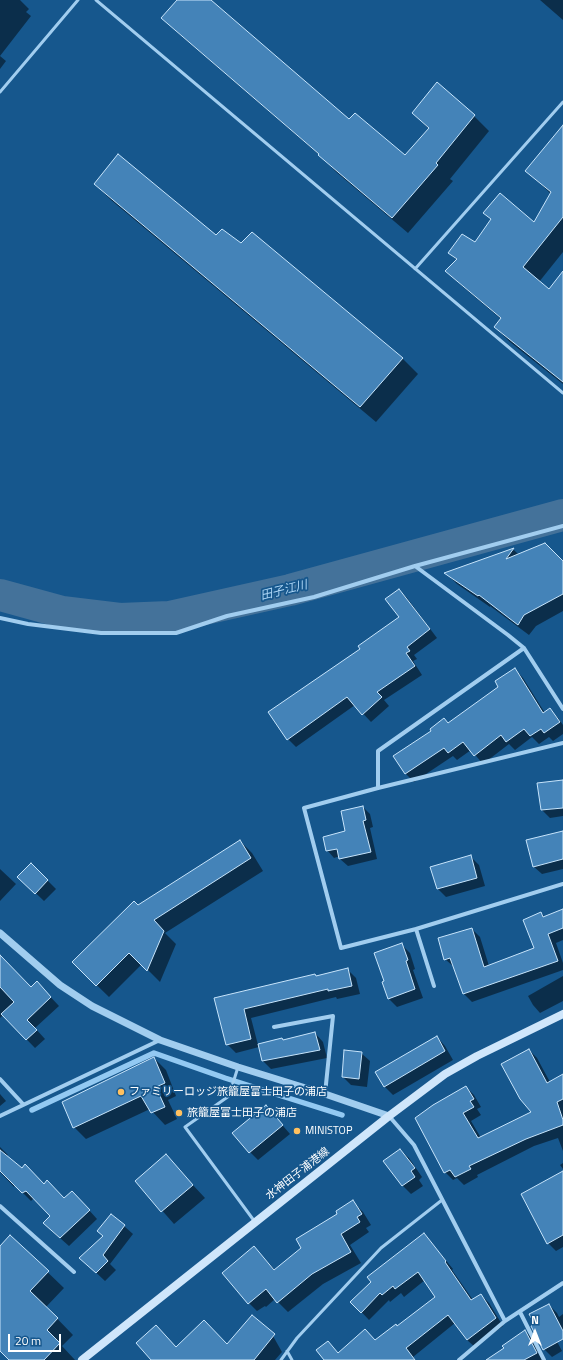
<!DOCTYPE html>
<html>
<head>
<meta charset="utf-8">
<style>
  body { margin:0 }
  #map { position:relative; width:563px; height:1360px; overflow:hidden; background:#16578d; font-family:"Titillium Web",sans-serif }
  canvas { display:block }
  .north { position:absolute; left:515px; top:1312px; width:40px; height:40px; -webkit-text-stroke:3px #16578d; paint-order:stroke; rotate:0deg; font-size:11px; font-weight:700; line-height:16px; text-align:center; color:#fff }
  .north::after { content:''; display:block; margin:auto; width:14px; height:18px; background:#fff; clip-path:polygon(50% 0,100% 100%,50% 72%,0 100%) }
  .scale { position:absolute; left:8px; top:1334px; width:53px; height:18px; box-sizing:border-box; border:2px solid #fff; border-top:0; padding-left:5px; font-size:12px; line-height:14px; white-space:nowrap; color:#fff; -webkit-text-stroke:3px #16578d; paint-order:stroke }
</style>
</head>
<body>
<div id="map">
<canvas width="563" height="1360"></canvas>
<div class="north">N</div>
<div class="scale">20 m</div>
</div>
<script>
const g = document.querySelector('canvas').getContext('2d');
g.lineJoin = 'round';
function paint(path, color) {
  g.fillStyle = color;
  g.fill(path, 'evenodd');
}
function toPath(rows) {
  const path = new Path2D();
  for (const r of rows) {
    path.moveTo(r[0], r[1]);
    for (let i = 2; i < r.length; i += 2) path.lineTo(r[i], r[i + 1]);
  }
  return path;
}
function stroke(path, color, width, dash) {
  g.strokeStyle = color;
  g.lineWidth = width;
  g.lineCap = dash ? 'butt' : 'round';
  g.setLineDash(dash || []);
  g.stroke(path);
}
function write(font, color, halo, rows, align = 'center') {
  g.font = font + ' "Titillium Web","Noto Sans JP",sans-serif';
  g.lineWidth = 3.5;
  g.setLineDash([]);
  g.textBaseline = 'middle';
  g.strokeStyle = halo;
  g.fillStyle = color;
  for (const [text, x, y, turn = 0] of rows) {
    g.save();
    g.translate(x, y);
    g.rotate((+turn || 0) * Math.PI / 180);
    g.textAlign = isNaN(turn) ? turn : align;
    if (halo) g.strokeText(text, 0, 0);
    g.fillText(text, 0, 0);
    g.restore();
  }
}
const shadow = toPath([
  [0,0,20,0,29,9,26,12,31,16,0,56,6,61,0,69],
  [178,0,210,0,349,121,405,156,429,129,413,113,474,116,489,131,450,179,453,181,408,233,335,171,323,158,178,33,162,18],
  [540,0,563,0,563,20],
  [563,139,563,252,539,282,549,290,563,273,563,384,510,342,495,327,501,319,462,286,446,271,457,260,449,253,475,243,492,220,484,213,535,224,551,194,527,171],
  [95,184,217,236,402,358,418,374,376,422,111,200],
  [514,550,519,555,563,562,563,611,536,626,529,635,490,606,490,607,457,584,446,573],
  [399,590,407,598,437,638,414,655,417,659,413,661,422,675,384,700,389,706,371,722,355,705,296,747,288,739,361,649,401,618],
  [515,669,523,678,545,713,550,710,558,718,563,725,563,734,553,741,549,737,539,744,532,737,515,750,509,744,483,764,471,750,457,760,453,756,414,782,406,774,394,756,448,724,500,687],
  [563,781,563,816,550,818,541,809],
  [363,807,370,814,373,827,370,828,377,859,348,866,340,859,340,856,334,858,327,850,346,832],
  [563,832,563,869,542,874,533,866],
  [240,841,252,853,263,871,165,933,176,944,160,982,142,964,109,997,73,962,138,906],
  [470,856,479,865,485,886,446,897,438,889],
  [31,864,56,889,44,901,19,877],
  [0,869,16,884,0,901],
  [563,910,563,940,556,943,563,963,563,970,472,1002,464,994,454,967,445,959,472,929,480,937,489,966,536,949,541,913,545,917],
  [401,944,410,953,415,969,413,970,423,998,397,1007,389,999,385,982],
  [0,965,31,988,45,991,59,1006,35,1028,45,1039,35,1048,3,1015,0,1018],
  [348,970,356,978,360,994,337,999,336,997,251,1018,258,1045,282,1040,283,1041,315,1033,323,1042,327,1058,271,1069,263,1061,259,1047,236,1053,227,1044,215,998,315,975,317,977],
  [563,976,563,1001,540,1013,533,1005,528,996],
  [437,1037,445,1046,453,1060,393,1095,385,1087,376,1072],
  [529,1050,537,1058,550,1082,563,1075,563,1151,558,1138,534,1146,477,1175,478,1177,464,1185,457,1178,453,1180,445,1172,466,1087,474,1095,481,1107,477,1109,481,1115,471,1121,481,1138,532,1112],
  [361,1053,370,1061,367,1087,351,1085,343,1077],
  [154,1058,166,1070,176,1096,168,1100,177,1119,165,1125,150,1109,86,1139,74,1127],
  [0,1094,6,1101,0,1106],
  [266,1106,290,1134,258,1160,250,1152],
  [0,1147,8,1155,6,1156,64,1199,80,1200,97,1219,69,1246,52,1231,52,1216,34,1198,31,1201,15,1185,14,1187,0,1172],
  [400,1150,409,1158,422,1177,419,1180,423,1186,411,1194,403,1186,384,1162],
  [166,1156,205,1198,174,1224,136,1181],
  [563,1163,563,1169,560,1165],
  [563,1172,563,1247,556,1251,548,1243],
  [353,1202,363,1212,371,1225,366,1228,369,1232,350,1245,361,1263,323,1284,288,1312,275,1299,266,1307,265,1306,257,1311,247,1301,254,1247,275,1270,302,1248],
  [124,1226,133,1234,110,1264,116,1270,105,1281,89,1266],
  [424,1234,453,1269,452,1270,473,1300,481,1295,489,1303,503,1326,475,1347,467,1340,455,1323,413,1357,415,1360,325,1360,338,1354,375,1341,398,1327,436,1297,425,1280,404,1297,401,1293,390,1302,389,1300,369,1320,352,1302],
  [10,1236,64,1288,46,1307,73,1335,62,1346,75,1360,10,1360,0,1350,0,1247],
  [549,1305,557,1313,559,1317,563,1314,563,1340,550,1328,562,1351,552,1357,544,1349],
  [525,1331,533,1339,543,1360,488,1360,505,1349],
  [273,1336,282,1352,275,1360,153,1360,176,1348,227,1345]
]);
const stream = toPath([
  [32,1110,154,1053,225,1078,342,1115]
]);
const river = toPath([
  [0,595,62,612,120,619,169,617,290,590,563,515]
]);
const building = toPath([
  [177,0,211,0,349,119,355,113,405,155,429,128,412,113,437,82,475,115,436,163,438,165,392,218,318,155,319,154,161,18,177,0],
  [563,125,563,217,523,267,549,289,563,271,563,382,494,327,501,318,445,271,457,259,448,253,462,234,475,242,491,219,483,213,500,193,534,222,551,192,525,171,563,125],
  [118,154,216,235,222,229,241,243,252,232,403,358,360,407,94,184,118,154],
  [545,543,563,561,563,594,524,615,518,625,479,595,478,596,444,573,514,548,506,559,545,543],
  [399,589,430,629,407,647,410,651,406,653,415,666,377,692,382,697,362,715,347,697,287,740,268,712,360,649,358,646,399,617,385,599,399,589],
  [515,668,543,713,550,708,560,722,544,733,541,729,530,736,524,729,506,742,501,735,474,756,463,742,448,753,444,748,405,774,393,756,431,731,430,729,444,718,448,723,498,687,495,681,515,668],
  [563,780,563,808,541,810,537,783,563,780],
  [363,806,366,820,363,821,371,852,339,859,337,849,326,851,323,837,345,831,341,811,363,806],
  [563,831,563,859,533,867,526,840,563,831],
  [240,840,251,858,154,920,164,931,147,971,129,953,96,986,72,962,134,901,138,905,240,840],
  [471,855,477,878,437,889,430,867,471,855],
  [31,863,48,880,35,894,17,877,31,863],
  [563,909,563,928,548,934,558,961,463,994,450,958,444,960,438,938,472,928,484,967,534,948,523,920,541,912,543,917,563,909],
  [402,943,408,960,406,961,415,989,388,999,382,982,384,981,374,953,402,943],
  [0,955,31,987,37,981,51,997,27,1020,37,1030,26,1040,1,1014,14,1002,0,987,0,955],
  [348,968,352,986,328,991,328,989,244,1009,251,1039,226,1045,214,998,315,974,316,976,348,968],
  [315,1032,320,1050,262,1061,258,1044,282,1038,283,1040,315,1032],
  [437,1036,445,1051,384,1087,375,1072,437,1036],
  [529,1049,547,1083,563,1074,563,1099,557,1102,563,1120,563,1125,526,1139,469,1166,471,1169,455,1177,450,1170,444,1173,415,1118,433,1105,466,1086,474,1099,470,1101,474,1107,463,1113,478,1138,531,1112,520,1099,501,1064,529,1049],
  [344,1050,362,1052,359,1079,342,1077,344,1050],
  [154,1057,165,1083,156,1087,165,1107,151,1113,141,1096,73,1128,62,1102,154,1057],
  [266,1105,283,1125,249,1153,232,1133,266,1105],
  [400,1149,415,1168,411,1171,415,1177,402,1186,383,1161,400,1149],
  [0,1150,22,1168,25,1164,44,1184,47,1180,64,1198,72,1191,90,1210,60,1238,43,1223,50,1216,26,1191,22,1193,0,1171,0,1150],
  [166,1154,193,1185,161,1212,135,1181,166,1154],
  [563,1171,563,1235,547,1244,521,1194,563,1171],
  [353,1200,362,1214,357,1217,360,1222,341,1234,351,1252,312,1274,277,1303,266,1289,248,1304,222,1273,254,1246,274,1270,301,1248,296,1239,337,1214,336,1211,353,1200],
  [111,1214,125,1225,103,1255,108,1261,96,1273,79,1258,103,1236,97,1231,111,1214],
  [424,1233,446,1261,445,1262,471,1300,481,1294,496,1318,467,1340,448,1315,406,1348,415,1360,324,1360,316,1350,328,1341,338,1353,365,1329,375,1340,396,1324,397,1326,435,1297,418,1272,395,1289,393,1286,382,1295,380,1293,361,1313,350,1302,371,1282,367,1277,424,1233],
  [10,1235,49,1271,30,1291,58,1318,47,1330,60,1343,44,1360,9,1360,0,1351,0,1246,10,1235],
  [549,1304,563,1331,563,1339,543,1350,531,1326,534,1323,529,1314,549,1304],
  [252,1315,275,1334,254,1360,151,1360,136,1343,156,1325,176,1347,204,1320,227,1344,252,1315],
  [525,1330,537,1353,524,1360,486,1360,504,1348,502,1346,525,1330]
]);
const service = toPath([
  [96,0,563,393],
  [0,92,78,0],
  [415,269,563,102],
  [238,1067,229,1096,185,1127,255,1222],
  [287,1351,292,1360],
  [281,1360,297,1338,381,1248,442,1200]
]);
const minor = toPath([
  [415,566,508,635,524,648,563,709],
  [0,618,28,624,101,633,176,633,227,616,314,597,415,566,563,526],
  [563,743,378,788,304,808,341,948,416,929,563,884],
  [378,788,378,751,524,648],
  [416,929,434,986],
  [274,1027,333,1016,325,1094],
  [0,1079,23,1104],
  [0,1116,160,1040],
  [389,1116,414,1145,505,1321],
  [0,1206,74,1272],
  [520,1312,544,1360],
  [459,1360,505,1321,563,1283]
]);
const tertiary = toPath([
  [0,933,60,985,92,1006,160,1040,238,1067,325,1094,389,1116]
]);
const secondary = toPath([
  [82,1360,389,1116,445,1074,477,1056,563,1014]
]);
const markers = [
  [121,1092,4,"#ffc05f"],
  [179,1113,4,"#ffc05f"],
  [297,1131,4,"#ffc05f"]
];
const poiNames = [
  ["ファミリーロッジ旅籠屋富士田子の浦店",129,1092],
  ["旅籠屋富士田子の浦店",187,1113],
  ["MINISTOP",305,1131]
];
const streetNames = [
  ["水神田子浦港線",298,1174,-38]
];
const waterNames = [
  ["田子江川",284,591,-14]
];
paint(shadow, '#0007');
stroke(stream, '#93c9f2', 5.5);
stroke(river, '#44729a', 32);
paint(building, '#4483b8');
stroke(building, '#c7e4fb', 1);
stroke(service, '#a1cdef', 3);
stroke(minor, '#a1cdef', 4);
stroke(tertiary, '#a1cdef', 7);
stroke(secondary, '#cfe6fb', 8);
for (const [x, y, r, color] of markers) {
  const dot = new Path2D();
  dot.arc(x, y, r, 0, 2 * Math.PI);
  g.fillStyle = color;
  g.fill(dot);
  stroke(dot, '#16578d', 1.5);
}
write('11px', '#fff', '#16578d', poiNames, 'left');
write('11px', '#fff', '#16578d', streetNames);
write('italic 12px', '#add6f6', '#16578d', waterNames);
</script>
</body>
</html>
